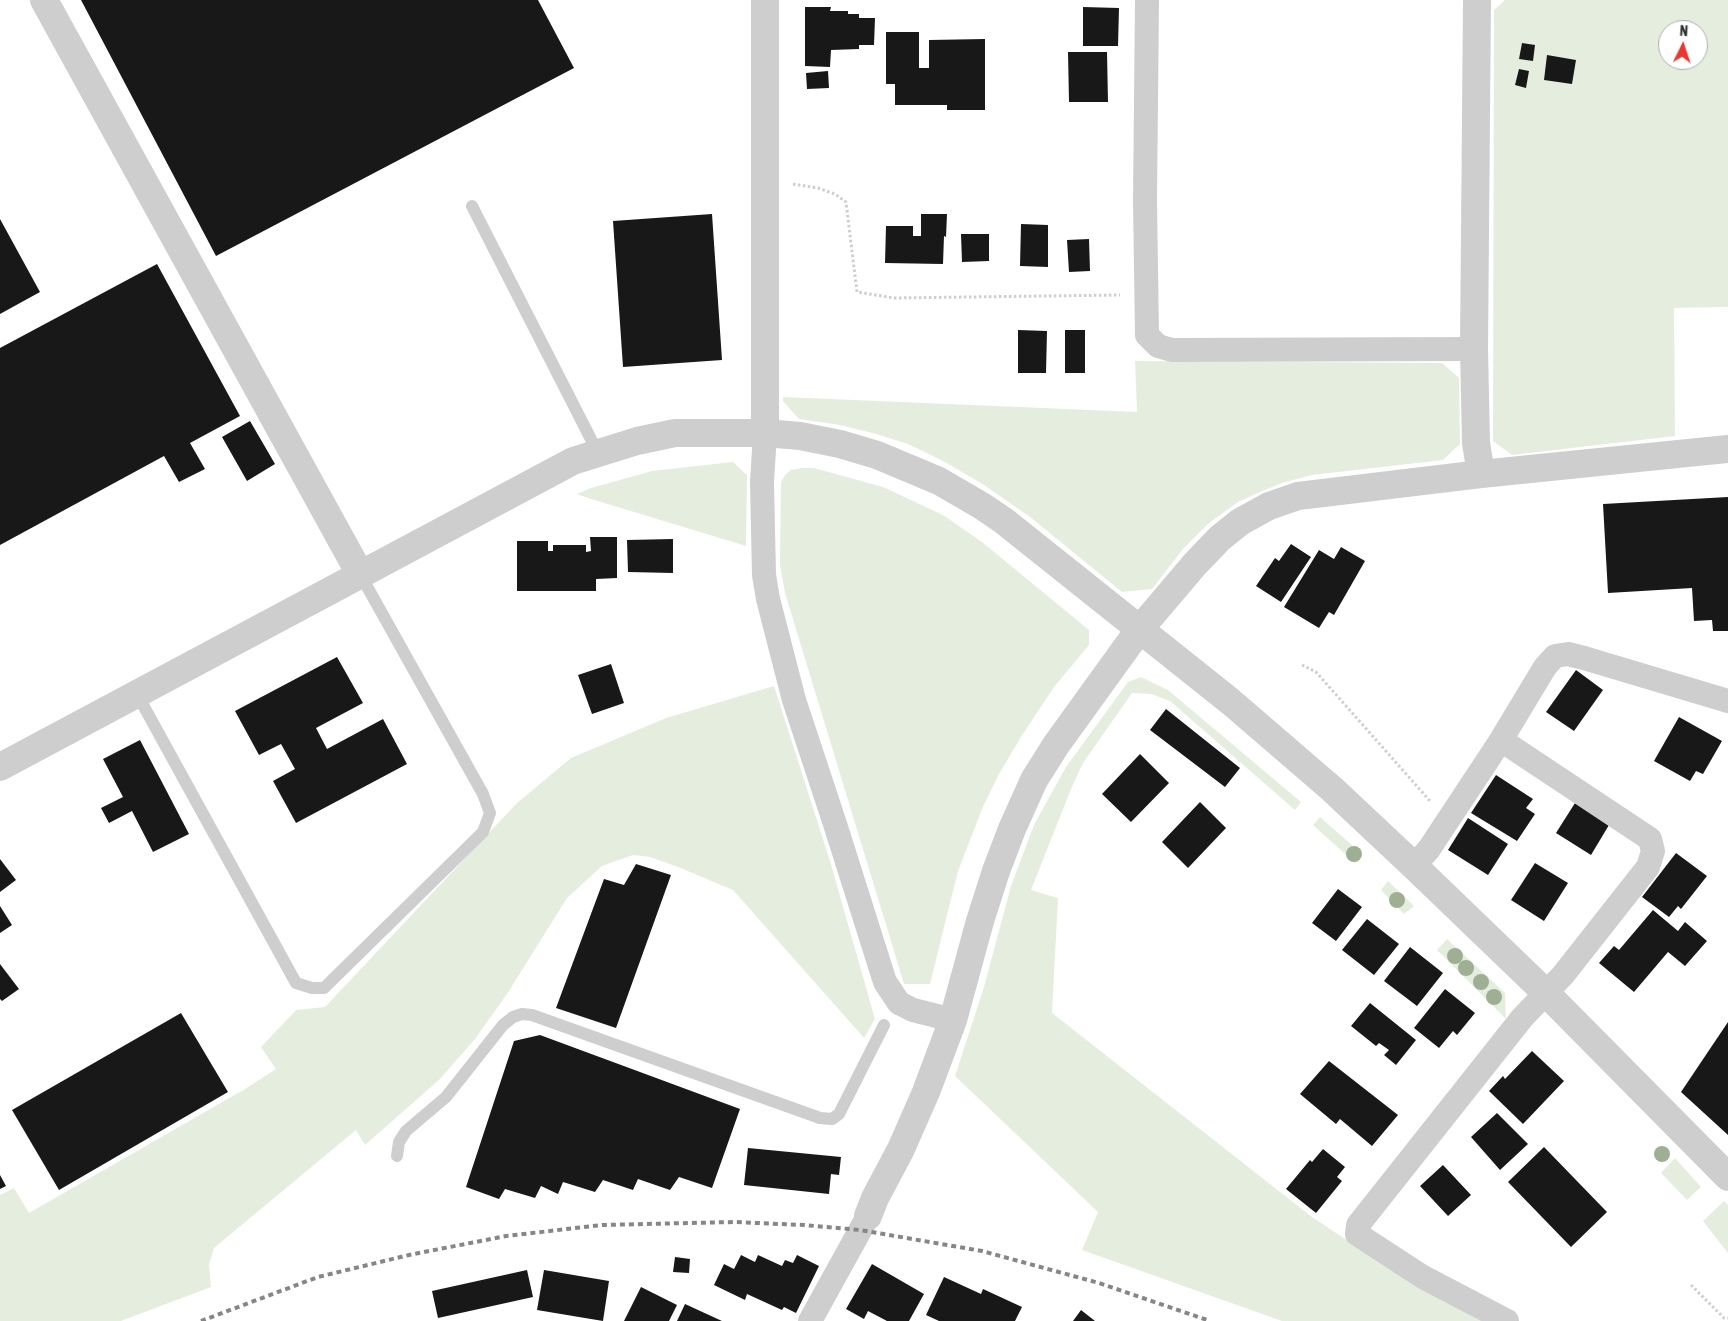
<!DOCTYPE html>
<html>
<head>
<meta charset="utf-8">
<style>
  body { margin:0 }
  #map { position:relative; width:1728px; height:1321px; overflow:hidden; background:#fff; font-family:"Asap Condensed",sans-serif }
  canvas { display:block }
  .north { position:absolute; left:1658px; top:20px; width:50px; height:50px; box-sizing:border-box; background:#fff; border:1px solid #adadad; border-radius:50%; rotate:4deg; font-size:14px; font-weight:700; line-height:20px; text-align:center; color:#313131 }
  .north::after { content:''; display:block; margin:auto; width:18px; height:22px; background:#ea3830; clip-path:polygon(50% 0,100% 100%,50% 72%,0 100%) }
</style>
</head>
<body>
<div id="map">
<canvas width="1728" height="1321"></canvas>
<div class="north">N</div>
</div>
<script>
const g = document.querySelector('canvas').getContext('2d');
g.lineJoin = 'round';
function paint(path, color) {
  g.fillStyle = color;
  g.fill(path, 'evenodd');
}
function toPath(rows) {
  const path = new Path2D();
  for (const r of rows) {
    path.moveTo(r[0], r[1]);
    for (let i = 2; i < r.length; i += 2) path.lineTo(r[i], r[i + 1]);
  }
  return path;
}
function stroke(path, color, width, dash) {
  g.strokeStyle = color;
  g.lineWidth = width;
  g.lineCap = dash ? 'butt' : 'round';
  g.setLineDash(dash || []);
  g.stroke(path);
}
const green = toPath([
  [1505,0,1728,0,1728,307,1674,308,1675,436,1512,455,1493,441,1494,10],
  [1668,30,1698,30,1698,60,1668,60],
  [1135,361,1442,363,1459,378,1460,444,1443,460,1312,475,1282,483,1260,492,1238,502,1209,523,1183,549,1152,589,1122,592,1030,517,984,485,945,462,908,444,876,434,840,425,799,419,783,401,783,397,1137,412],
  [733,462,747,475,746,546,588,498,577,494,591,488,652,471],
  [802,468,814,468,883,487,943,515,982,542,1089,630,1089,645,1054,687,1021,737,999,774,982,809,958,871,930,984,904,984,785,593,780,565,781,482,785,475,791,470],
  [1141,677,1168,690,1301,802,1295,810,1170,701,1151,694,1132,693,1083,763,1071,789,1031,890,1058,898,1052,1013,1312,1217,1404,1278,1491,1321,1282,1321,1082,1250,1098,1212,955,1076,984,987,1011,886,1034,825,1066,767,1128,682],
  [774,686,830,861,875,1019,864,1038,733,890,678,867,650,857,633,855,602,866,567,898,507,994,475,1039,440,1079,365,1145,356,1130,214,1248,209,1264,211,1287,121,1321,0,1321,0,1195,14,1188,29,1213,245,1089,276,1069,261,1047,296,1010,325,1007,517,803,571,758,666,718],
  [1320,817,1362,854,1355,863,1313,825],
  [1388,881,1414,906,1404,914,1381,890],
  [1447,939,1505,993,1506,1019,1437,950],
  [1675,1158,1701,1187,1687,1200,1661,1173],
  [1724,1201,1728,1205,1728,1253,1703,1221]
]);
const building = toPath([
  [81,0,538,0,574,68,216,256],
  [805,7,831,7,830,11,848,11,848,14,859,14,859,18,875,18,874,45,859,45,859,49,831,50,830,67,805,66],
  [1083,7,1119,8,1118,46,1083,46],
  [886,32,919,32,919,68,929,68,929,40,985,39,985,110,947,110,947,105,895,105,895,84,886,84],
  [1522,43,1535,45,1533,61,1519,59],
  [1068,52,1107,52,1108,102,1069,102],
  [1547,55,1576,60,1572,84,1544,80],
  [1519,69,1529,71,1526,88,1515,85],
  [828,71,829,88,807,89,806,73],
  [712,214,722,360,623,367,613,221],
  [921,214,947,214,946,237,944,236,943,264,885,263,886,226,913,226,913,236,921,236],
  [0,219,40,292,0,314],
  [1021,224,1048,225,1048,267,1020,266],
  [961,234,989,234,989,261,962,262],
  [1089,239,1090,271,1069,272,1067,240],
  [157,264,240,416,190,443,205,469,179,482,164,456,0,545,0,348],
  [1018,330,1047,331,1046,373,1018,373],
  [1065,330,1085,330,1085,373,1065,373],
  [250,421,275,464,247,481,222,437],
  [1728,497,1728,631,1713,631,1712,620,1694,621,1692,588,1608,593,1603,504],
  [590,537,617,537,617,578,596,579,596,591,517,591,517,541,548,541,548,551,553,551,553,545,586,545,586,552,591,551],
  [673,539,673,573,628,572,627,540],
  [1291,544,1311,557,1281,602,1256,586,1275,558,1279,561],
  [1341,547,1365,561,1334,615,1329,612,1319,628,1284,607,1319,550,1334,559],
  [337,657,363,703,316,728,327,749,383,719,407,764,296,823,273,781,295,769,281,744,259,755,235,711],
  [611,664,624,703,592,714,578,675],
  [1576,670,1603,690,1574,731,1546,712],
  [1166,709,1240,768,1225,787,1150,730],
  [1679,717,1722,741,1703,774,1696,771,1690,781,1654,761],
  [140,740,189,834,153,852,132,811,109,823,101,808,123,797,103,759],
  [1140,754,1169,783,1131,822,1102,794],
  [1496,775,1533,799,1526,808,1535,814,1517,841,1471,813],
  [1200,802,1226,828,1188,868,1162,842],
  [1575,803,1609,825,1591,855,1556,833],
  [1468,818,1508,844,1488,875,1448,850],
  [1676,853,1707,876,1681,909,1678,906,1669,917,1642,897],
  [0,859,16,880,0,892],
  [1535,863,1568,883,1544,921,1511,900],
  [636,864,671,875,616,1028,556,1008,604,879,624,885],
  [1338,889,1362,907,1336,941,1312,923],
  [0,906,12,925,0,933],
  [1653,910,1678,931,1685,922,1707,941,1685,966,1668,952,1634,992,1599,963,1614,946,1619,950],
  [1367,919,1399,944,1374,975,1342,950],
  [1410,947,1443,973,1417,1006,1384,981],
  [0,964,19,989,2,1001,0,999],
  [1445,989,1475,1013,1457,1035,1453,1031,1439,1048,1414,1028],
  [1370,1003,1416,1040,1396,1065,1384,1055,1389,1050,1379,1043,1376,1046,1351,1026],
  [181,1013,228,1092,59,1190,12,1110],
  [1728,1022,1728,1135,1681,1092],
  [540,1035,740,1109,712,1188,679,1177,670,1190,638,1179,633,1190,603,1180,595,1192,563,1182,558,1194,541,1186,535,1198,505,1189,499,1199,466,1187,514,1041],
  [1532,1051,1564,1081,1523,1124,1489,1091,1503,1076,1505,1079],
  [1329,1061,1398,1115,1372,1146,1340,1119,1336,1124,1300,1094],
  [1497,1113,1528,1144,1500,1170,1471,1137],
  [1544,1147,1607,1212,1571,1247,1508,1182],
  [748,1148,841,1157,839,1175,831,1174,829,1194,744,1185],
  [1323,1149,1345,1167,1337,1177,1342,1181,1316,1213,1286,1189,1310,1160,1312,1162],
  [1443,1165,1471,1195,1448,1216,1420,1186],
  [0,1175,6,1186,0,1189],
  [741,1255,755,1262,758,1255,782,1266,785,1260,793,1263,797,1255,819,1266,796,1313,784,1307,782,1310,747,1294,745,1300,714,1285,724,1264,734,1269],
  [675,1257,690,1259,689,1273,673,1272],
  [872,1264,924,1294,909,1321,887,1321,868,1311,864,1319,846,1309],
  [527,1270,533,1297,438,1318,432,1291],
  [544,1270,609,1281,603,1321,537,1310],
  [944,1277,981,1294,983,1289,1022,1307,1015,1321,939,1321,926,1315],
  [641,1287,677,1305,669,1321,624,1321],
  [685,1304,722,1321,677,1321],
  [1081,1310,1095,1321,1073,1321]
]);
const path = toPath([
  [793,184,818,188,835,194,846,202,857,292,894,298,1120,295],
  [1302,665,1316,672,1430,801],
  [1691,1285,1724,1318,1728,1318]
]);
const service = toPath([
  [472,206,598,453],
  [137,694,296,983,312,988,324,988,483,832,490,813,483,794,360,574],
  [397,1156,399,1142,406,1131,446,1097,503,1025,513,1017,522,1014,532,1015,820,1118,832,1119,839,1114,884,1025]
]);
const minor = toPath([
  [1147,0,1145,201,1147,335,1158,346,1172,350,1474,349],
  [765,433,762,482,764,575,768,599,794,700,835,824,885,982,899,1003,913,1010,953,1020],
  [1501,740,1650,839,1653,851,1648,867,1563,975,1522,1018,1358,1225,1357,1234,1423,1277,1507,1321],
  [1414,866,1429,849,1501,740,1545,667,1555,656,1568,654,1584,658,1728,701],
  [810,1321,868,1216]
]);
const tertiary = toPath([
  [44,0,360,574],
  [1477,0,1474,349,1476,443,1481,474],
  [765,433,765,0],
  [0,767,573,461,637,441,675,433,765,433,800,436,840,444,877,455,939,481,982,506,1004,521,1231,702,1332,789,1414,866,1546,993,1728,1177],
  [868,1216,875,1198,901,1149,926,1092,953,1020,980,921,996,871,1012,829,1034,780,1056,745,1139,630,1195,564,1220,538,1240,522,1269,506,1298,496,1481,474,1728,449]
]);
const rail = toPath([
  [201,1321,318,1277,409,1255,506,1236,602,1225,734,1222,804,1225,860,1230,982,1251,1099,1283,1210,1321]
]);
const trees = [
  [1354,854],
  [1397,900],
  [1455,956],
  [1466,968],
  [1481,982],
  [1494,997],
  [1662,1154]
];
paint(green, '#e5eede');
paint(building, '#181818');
stroke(path, '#cecece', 3, [2.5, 2.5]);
stroke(service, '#cecece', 12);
stroke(minor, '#cecece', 24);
stroke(tertiary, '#cecece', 28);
stroke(rail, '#868686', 4, [5, 4]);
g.fillStyle = '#9eaf94';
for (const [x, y] of trees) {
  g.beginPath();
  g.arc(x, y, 8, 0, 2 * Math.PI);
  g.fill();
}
</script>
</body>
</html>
